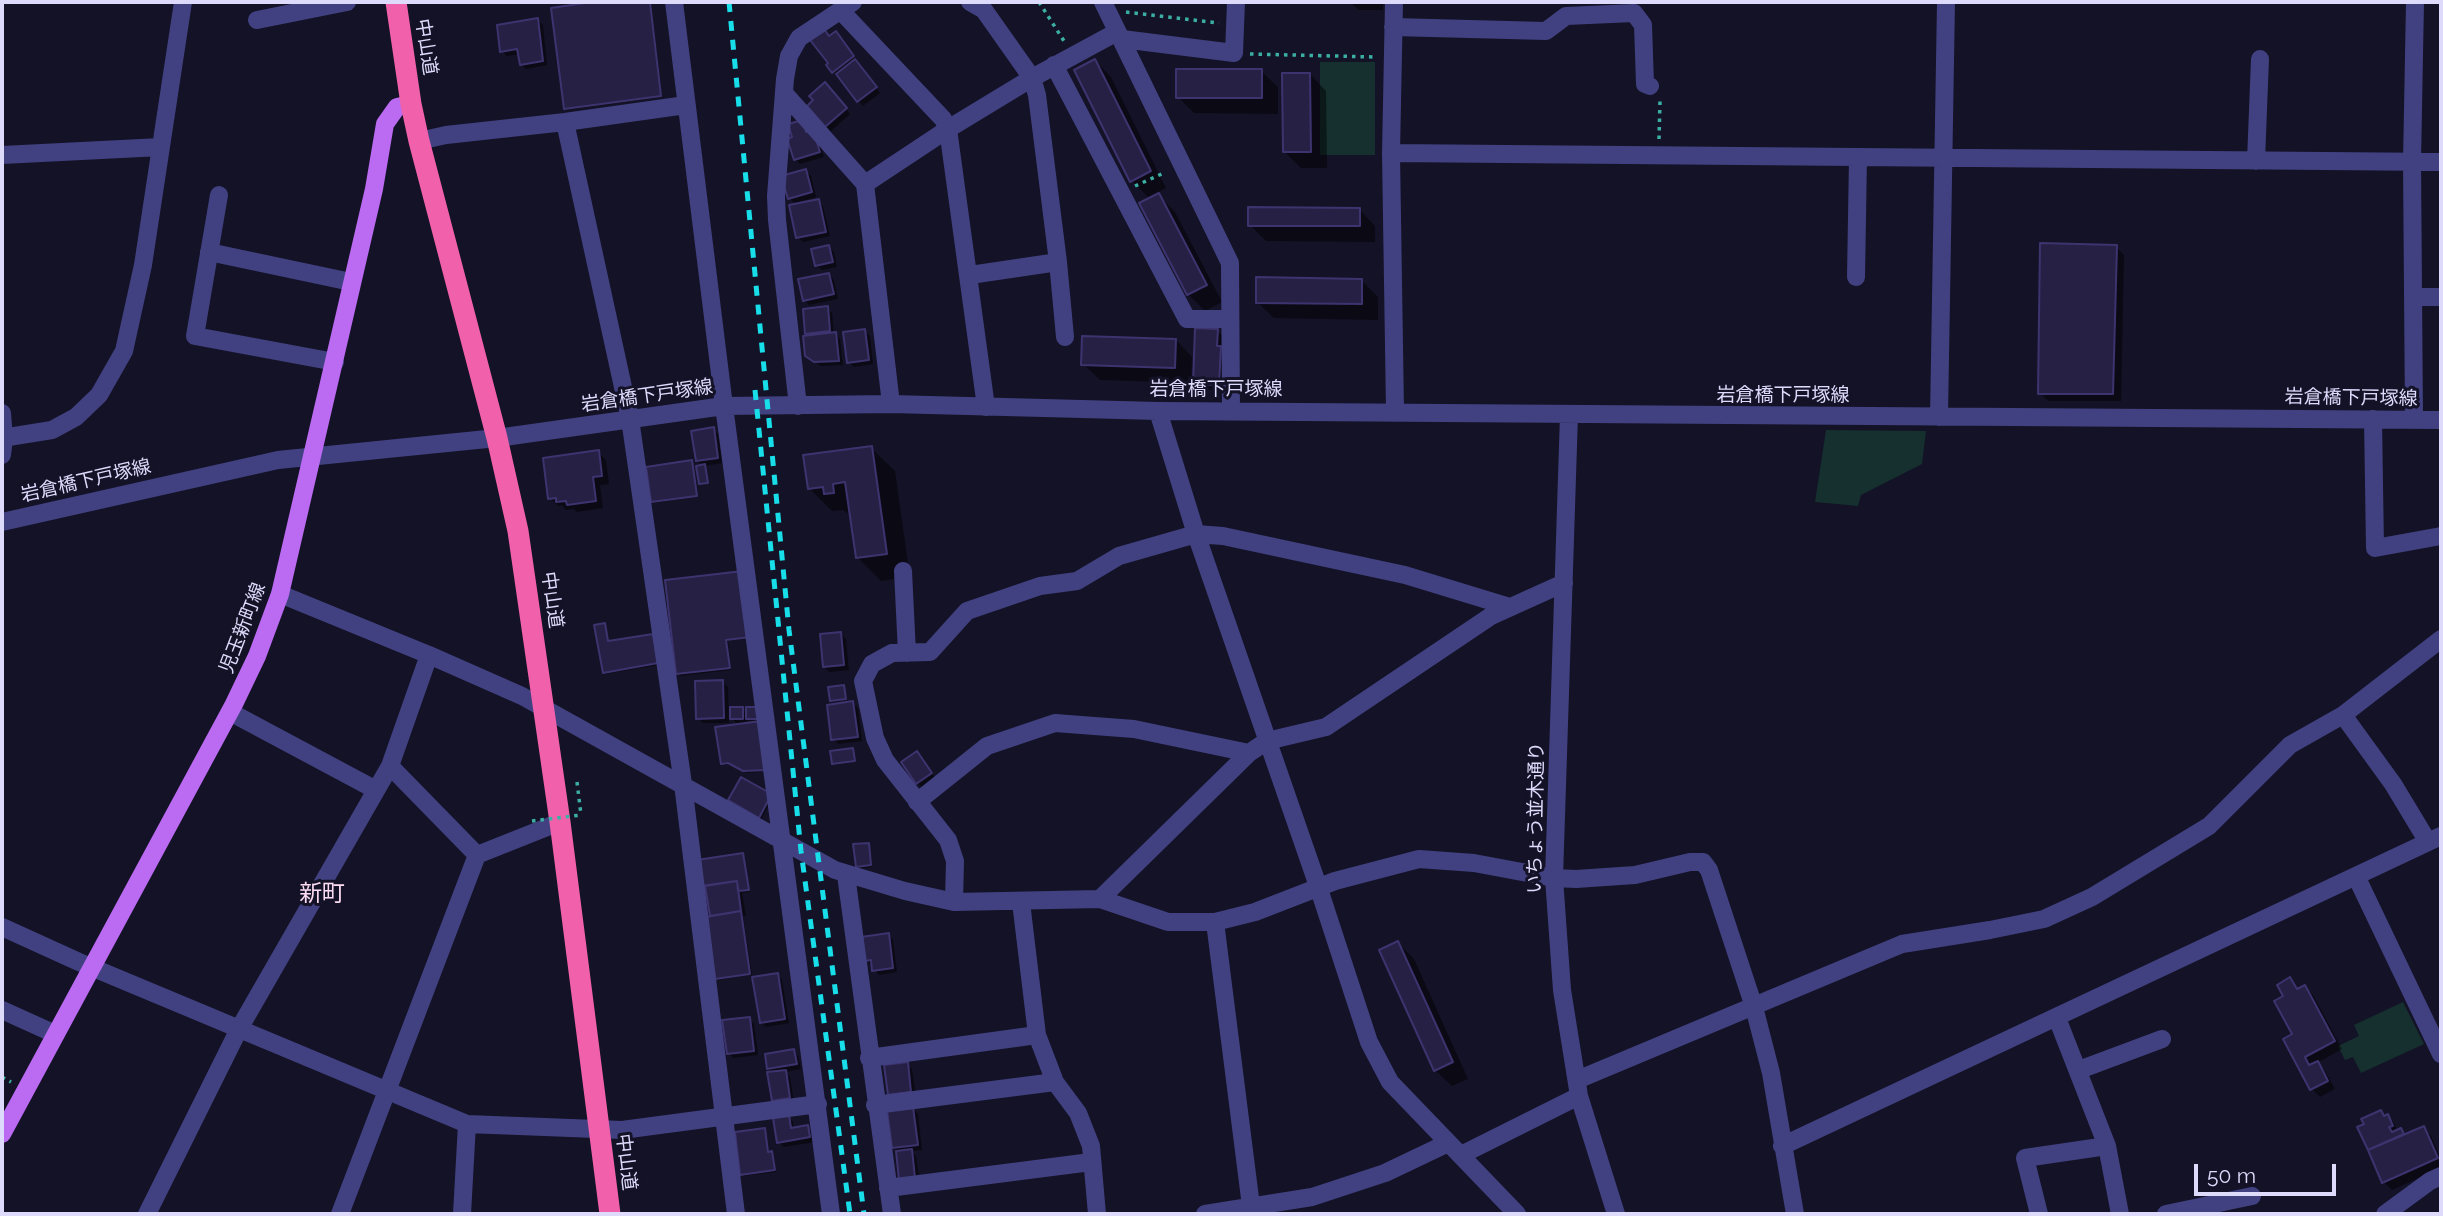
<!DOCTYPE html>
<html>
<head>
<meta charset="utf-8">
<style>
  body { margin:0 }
  #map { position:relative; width:2443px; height:1216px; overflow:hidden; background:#141226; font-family:Raleway,sans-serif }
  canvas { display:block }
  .frame { position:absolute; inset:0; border:4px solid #dddafc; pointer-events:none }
  .scale { position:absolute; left:2194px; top:1164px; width:142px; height:32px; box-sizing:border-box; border:4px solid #dddafc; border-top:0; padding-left:9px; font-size:21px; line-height:24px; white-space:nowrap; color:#dddafc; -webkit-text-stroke:5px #141226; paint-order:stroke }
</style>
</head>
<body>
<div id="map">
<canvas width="2443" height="1216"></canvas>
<div class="frame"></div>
<div class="scale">50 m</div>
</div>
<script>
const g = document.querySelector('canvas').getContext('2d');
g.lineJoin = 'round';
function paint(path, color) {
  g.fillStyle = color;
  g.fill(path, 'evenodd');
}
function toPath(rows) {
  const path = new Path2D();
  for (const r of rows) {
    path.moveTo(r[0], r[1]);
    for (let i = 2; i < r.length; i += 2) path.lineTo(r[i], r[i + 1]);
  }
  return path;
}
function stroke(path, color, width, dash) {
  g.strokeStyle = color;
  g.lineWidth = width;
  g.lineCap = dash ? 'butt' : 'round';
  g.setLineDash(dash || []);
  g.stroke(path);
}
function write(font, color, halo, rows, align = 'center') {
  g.font = font + ' Raleway,"Noto Sans JP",sans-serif';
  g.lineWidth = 6;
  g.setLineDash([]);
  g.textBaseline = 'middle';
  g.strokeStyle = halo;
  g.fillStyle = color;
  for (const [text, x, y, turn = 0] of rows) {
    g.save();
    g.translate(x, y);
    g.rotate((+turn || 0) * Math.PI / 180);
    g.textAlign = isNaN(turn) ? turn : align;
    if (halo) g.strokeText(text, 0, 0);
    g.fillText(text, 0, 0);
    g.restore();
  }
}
const green = toPath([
  [1320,62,1375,62,1375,155,1320,155],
  [1826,430,1926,431,1922,464,1861,495,1858,506,1815,502],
  [2403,1002,2424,1044,2361,1073,2353,1057,2345,1060,2338,1046,2359,1036,2354,1025]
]);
const shadow = toPath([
  [598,2,651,2,662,97,567,110,565,108],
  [1350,2,1383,2,1383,10,1359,10],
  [538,20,543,25,547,65,526,69,521,64,520,54,507,56,502,51],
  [840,39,880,93,863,106,833,71],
  [1095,61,1111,77,1166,188,1148,197,1132,181],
  [1261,71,1278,87,1278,114,1194,113,1178,97],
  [1310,74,1326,91,1327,168,1301,168,1285,152],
  [830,90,850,114,831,131,826,126],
  [802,122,818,137,824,157,800,164,795,159,794,139],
  [806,171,811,176,816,197,799,202,800,204,818,201,823,206,830,236,803,242,798,237,797,205,789,198],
  [1158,195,1175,212,1222,302,1205,311,1188,294],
  [1359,209,1375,226,1375,242,1266,241,1250,225],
  [829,247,834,252,837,267,822,270,816,265],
  [2116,247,2124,255,2121,401,2048,401,2040,393],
  [829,274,834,280,838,299,809,305,804,300],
  [1362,281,1378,297,1378,320,1274,318,1257,302],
  [827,308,832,313,834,334,840,339,843,365,821,366,813,361,811,337,807,333],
  [1217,330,1222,336,1224,390,1200,389,1195,384],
  [864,331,870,336,873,364,854,367,848,362],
  [1176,340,1192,357,1191,383,1100,380,1083,364],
  [713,429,718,434,722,463,704,466,707,468,709,484,702,485,700,483,703,466,697,461],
  [871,448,895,471,910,577,881,581,857,557,852,516,843,510,832,511,809,488],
  [598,452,606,460,609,484,600,485,603,508,577,512,574,509,566,510,562,505,558,506,550,498],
  [691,462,698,497,655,503,653,501],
  [667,582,752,638,728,641,731,670,680,676,678,673],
  [605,624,609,643,652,635,659,665,606,674,604,672],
  [841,634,846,639,849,670,829,672,824,666],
  [723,682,728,687,729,723,703,723,698,718],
  [843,687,847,700,833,702,831,700],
  [853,703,858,708,862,741,838,744,833,739],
  [742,709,748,715,761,720,747,721,747,724,769,771,747,773,731,764,725,765,723,763,739,726,732,719],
  [852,750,856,762,836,765,834,763],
  [922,759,936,779,922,788,904,763],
  [766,794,769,805,761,819,732,802],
  [868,845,872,867,859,868,857,866],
  [743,855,750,892,742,893,746,916,743,916,752,975,718,980,716,978,707,887,703,886],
  [888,935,893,940,897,972,879,975,867,960],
  [1398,943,1414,959,1468,1079,1452,1086,1435,1070],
  [777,975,782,980,789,1023,766,1027,761,1022],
  [2290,980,2299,990,2305,987,2313,995,2342,1049,2317,1063,2325,1071,2335,1089,2320,1097,2312,1089,2294,1035,2285,996],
  [749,1019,754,1024,758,1055,733,1058,728,1053],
  [793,1051,798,1056,801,1069,786,1072,790,1077,794,1103,778,1105,773,1100,774,1073,769,1069],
  [907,1064,912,1069,916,1096,886,1067],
  [913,1109,918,1114,922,1150,911,1151,916,1156,920,1183,894,1147],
  [2381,1112,2393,1121,2397,1131,2400,1130,2406,1135,2423,1128,2431,1136,2441,1159,2441,1168,2392,1190,2384,1182,2360,1128],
  [788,1117,793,1122,794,1129,808,1127,813,1132,815,1142,784,1147,779,1142],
  [764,1130,769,1153,774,1155,776,1172,744,1176,742,1174]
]);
const building = toPath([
  [592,2,650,2,661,96,564,109,551,8,592,2],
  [538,18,543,61,520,65,517,49,500,52,497,25,538,18],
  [824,29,829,36,836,31,854,56,832,73,826,65,828,63,810,40,824,29],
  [855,59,877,87,857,102,836,74,855,59],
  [1095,59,1151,171,1130,182,1074,70,1095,59],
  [1176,69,1262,69,1262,98,1176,98,1176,69],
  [1282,73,1310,73,1311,152,1283,152,1282,73],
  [825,82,847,108,825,127,807,106,813,100,809,96,825,82],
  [803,120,806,132,813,130,820,152,794,160,787,139,792,137,788,124,803,120],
  [806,169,812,192,788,199,781,176,806,169],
  [1159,193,1207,285,1187,295,1139,203,1159,193],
  [819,199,826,232,796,238,789,205,819,199],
  [1248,207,1360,208,1360,226,1248,226,1248,207],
  [2040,243,2117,245,2113,394,2038,394,2040,243],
  [829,245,833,262,815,266,811,249,829,245],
  [829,273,834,294,803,301,798,279,829,273],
  [1256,277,1362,279,1362,304,1256,303,1256,277],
  [828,306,830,331,805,334,803,309,828,306],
  [1195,328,1218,329,1217,346,1221,346,1219,385,1193,384,1195,328],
  [865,329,869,360,847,363,843,332,865,329],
  [836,332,839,361,814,362,805,356,803,336,836,332],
  [1082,336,1176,339,1175,368,1081,365,1082,336],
  [714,427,718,458,696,461,691,431,714,427],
  [872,446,887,554,856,558,845,482,833,484,834,493,824,494,823,487,808,489,803,455,872,446],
  [599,450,602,476,593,477,596,501,567,505,566,501,556,502,556,498,548,499,543,458,599,450],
  [692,460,697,496,651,502,646,467,692,460],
  [705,464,708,483,699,484,696,466,705,464],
  [743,571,751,637,726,640,730,668,676,674,665,580,743,571],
  [605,623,608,641,653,634,658,663,603,673,594,625,605,623],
  [841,632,844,665,823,667,820,634,841,632],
  [723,680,724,718,696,719,695,681,723,680],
  [844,685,846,699,830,701,828,687,844,685],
  [853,701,858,737,831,740,827,705,853,701],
  [730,707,743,707,743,719,730,719,730,707],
  [746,707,760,707,760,719,746,719,746,707],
  [761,721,768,770,743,771,728,763,721,764,715,727,761,721],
  [853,748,855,761,832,764,830,751,853,748],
  [917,751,932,773,916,784,901,762,917,751],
  [741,777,768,792,769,799,759,818,728,800,741,777],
  [869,843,871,865,856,867,853,844,869,843],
  [743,853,749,890,738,891,737,881,701,886,697,860,743,853],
  [737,881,741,911,710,916,705,886,737,881],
  [741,911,750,974,715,979,706,917,741,911],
  [889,933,893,968,872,971,871,960,865,961,861,937,889,933],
  [1398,941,1453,1062,1434,1071,1379,950,1398,941],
  [778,973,785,1019,760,1023,752,977,778,973],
  [2290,977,2297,989,2305,985,2335,1041,2305,1057,2309,1065,2318,1061,2328,1081,2310,1090,2283,1039,2292,1034,2274,1001,2283,996,2277,985,2290,977],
  [750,1017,754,1051,727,1054,722,1020,750,1017],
  [794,1049,797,1064,767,1069,765,1054,794,1049],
  [908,1062,911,1092,888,1095,884,1065,908,1062],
  [786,1070,790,1098,772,1101,767,1072,786,1070],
  [913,1107,918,1145,892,1148,887,1110,913,1107],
  [2381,1110,2384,1116,2388,1114,2393,1126,2389,1127,2392,1132,2401,1128,2404,1134,2368,1150,2357,1127,2364,1124,2361,1119,2381,1110],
  [789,1115,791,1128,808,1125,810,1137,777,1143,773,1118,789,1115],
  [2424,1126,2438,1158,2382,1183,2368,1150,2424,1126],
  [765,1128,768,1152,772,1151,775,1170,740,1175,735,1132,765,1128],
  [912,1149,915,1178,899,1180,896,1151,912,1149]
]);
const path = toPath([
  [1039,2,1064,41],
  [1126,12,1219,23],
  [1250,54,1376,57],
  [1659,139,1660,101],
  [1135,186,1166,172],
  [577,782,581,815],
  [2,1077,11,1082]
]);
const minor = toPath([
  [674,2,724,406,831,1214],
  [970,2,984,10,1032,78,1037,95,1058,262,1065,337],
  [1103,2,1230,263,1231,409],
  [1394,2,1391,153,1395,411],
  [841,11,943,119,948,129,986,407],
  [257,20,347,2],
  [1393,27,1546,31,1566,16,1634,13,1643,25,1645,84,1650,86],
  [1122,39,1234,53,1236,2],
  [1054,65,1187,319,1229,319],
  [784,93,865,184,891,404],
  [565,122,630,419,683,784,736,1214],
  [419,141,446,135,565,122,686,105],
  [1391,153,2441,162],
  [2,155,161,147],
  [2256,161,2260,59],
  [865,184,948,129,1032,78,1117,32],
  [219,195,195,336,335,362],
  [209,252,351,282],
  [970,275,1058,262],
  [1856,277,1858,157],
  [2414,297,2441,297],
  [798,406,777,220,776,196,785,79,789,56,799,38,853,2],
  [1158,411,1196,534,1318,886,1369,1042,1390,1082,1517,1214],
  [2,413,4,438,2,455],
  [1569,415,1554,878,1562,990,1579,1096,1616,1214],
  [1939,417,1946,2],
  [2373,419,2375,548,2441,536],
  [2414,420,2412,162,2415,2],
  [2,438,52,430,76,417,99,395,124,351,143,265,183,2],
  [2,522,278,460,497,438,724,406,891,404,1158,411,2441,420],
  [903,571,907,653],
  [280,594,429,655,522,696,835,870,905,891,954,902,1100,899,1168,922,1215,922,1255,912,1335,881,1419,859,1474,863,1554,878,1576,879,1635,875,1690,862,1703,862,1709,870,1754,1007,1771,1073,1795,1214],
  [230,712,376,790],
  [2343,715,2393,784,2428,842],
  [390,766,477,855,560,822],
  [917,802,987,746,1055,723,1134,729,1249,753],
  [846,875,892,1214],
  [2356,876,2441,1054],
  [1100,899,1249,753,1267,741,1326,727,1491,616,1564,583],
  [954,902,955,861,948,840,885,760,875,738,863,681,872,664,892,653,930,652,967,611,1040,586,1077,581,1119,556,1196,534,1223,536,1405,575,1510,607],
  [1021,902,1037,1035,1055,1082,1078,1113,1091,1146,1097,1214],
  [1215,922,1252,1214],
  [2,927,79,962,467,1124,622,1130,818,1104],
  [2,1010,55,1034],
  [2057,1018,2107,1146,2120,1214],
  [869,1058,1037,1035],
  [2079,1070,2162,1039],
  [1577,1080,1902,944,1990,930,2044,919,2092,897,2209,826,2290,745,2343,715,2441,639],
  [875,1105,1055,1082],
  [1782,1146,2441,836],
  [1461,1155,1579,1096],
  [888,1188,1091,1162],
  [147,1214,239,1029,390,766,429,655],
  [340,1214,477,855],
  [462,1214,467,1124],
  [1205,1214,1312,1197,1385,1173,1448,1143],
  [2039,1214,2025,1158,2107,1146],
  [2166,1214,2252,1196],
  [2385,1214,2430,1181,2441,1176]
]);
const major = toPath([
  [2,1134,234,704,257,656,280,594,374,189,385,124,397,107,411,104]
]);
const highway = toPath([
  [396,2,411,104,419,141,497,438,518,531,560,822,610,1214]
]);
const rail = toPath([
  [729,2,789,630,864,1214],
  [755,390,801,851,850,1214]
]);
const pathBridge = toPath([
  [532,821,581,815]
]);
const streetNames = [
  ["中山道",426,47,81],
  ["岩倉橋下戸塚線",1216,389],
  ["岩倉橋下戸塚線",1783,395],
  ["岩倉橋下戸塚線",647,396,-8],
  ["岩倉橋下戸塚線",2351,398,1],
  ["岩倉橋下戸塚線",86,481,-13],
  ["中山道",552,600,82],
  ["児玉新町線",243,628,-69],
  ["いちょう並木通り",1536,818,-89],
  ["中山道",626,1162,83]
];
const quarterNames = [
  ["新町",322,894]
];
paint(green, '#15302e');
paint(shadow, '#0007');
paint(building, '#262045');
stroke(building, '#3d346f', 2);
stroke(path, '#3bafa3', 3.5, [3.5, 5]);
stroke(minor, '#414181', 18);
stroke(major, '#ba6bf2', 18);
stroke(highway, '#f160ab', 21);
stroke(rail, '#18deea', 5, [10, 9]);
stroke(pathBridge, '#3bafa3', 3.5, [3.5, 5]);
write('19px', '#dddafc', '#141226', streetNames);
write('23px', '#fcdcf2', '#141226', quarterNames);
</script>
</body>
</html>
